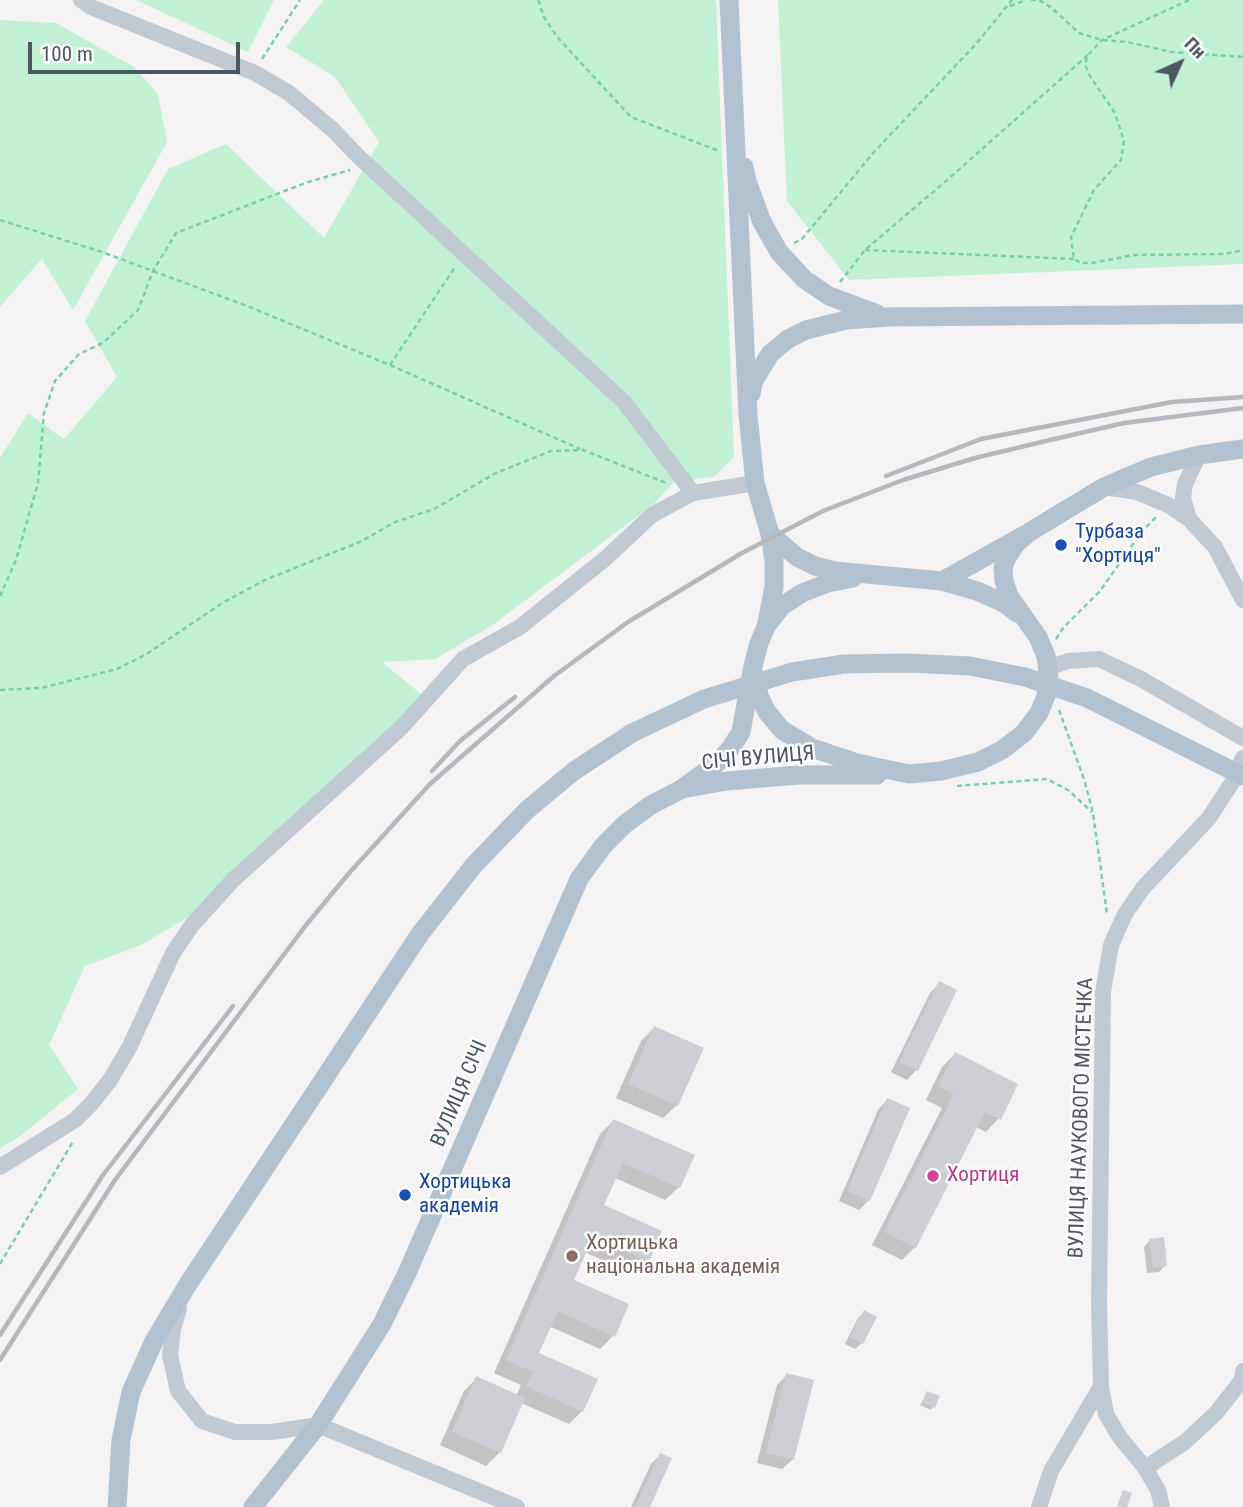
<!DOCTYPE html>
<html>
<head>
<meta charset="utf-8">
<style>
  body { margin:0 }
  #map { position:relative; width:1243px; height:1507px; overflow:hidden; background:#f5f3f3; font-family:"Roboto Condensed",sans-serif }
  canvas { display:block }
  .north { position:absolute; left:1145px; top:28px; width:70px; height:70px; -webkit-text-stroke:5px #fff; paint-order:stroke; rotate:45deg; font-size:19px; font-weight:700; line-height:28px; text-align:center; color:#4a5661 }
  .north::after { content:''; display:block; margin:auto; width:24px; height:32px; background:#4a5661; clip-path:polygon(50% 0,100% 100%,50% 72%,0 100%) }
  .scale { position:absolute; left:28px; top:42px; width:212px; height:32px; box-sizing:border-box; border:4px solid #4a5661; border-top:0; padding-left:9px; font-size:21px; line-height:24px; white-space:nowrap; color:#4a5661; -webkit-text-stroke:5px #fff; paint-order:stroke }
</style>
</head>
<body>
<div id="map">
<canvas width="1243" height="1507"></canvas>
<div class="north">Пн</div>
<div class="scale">100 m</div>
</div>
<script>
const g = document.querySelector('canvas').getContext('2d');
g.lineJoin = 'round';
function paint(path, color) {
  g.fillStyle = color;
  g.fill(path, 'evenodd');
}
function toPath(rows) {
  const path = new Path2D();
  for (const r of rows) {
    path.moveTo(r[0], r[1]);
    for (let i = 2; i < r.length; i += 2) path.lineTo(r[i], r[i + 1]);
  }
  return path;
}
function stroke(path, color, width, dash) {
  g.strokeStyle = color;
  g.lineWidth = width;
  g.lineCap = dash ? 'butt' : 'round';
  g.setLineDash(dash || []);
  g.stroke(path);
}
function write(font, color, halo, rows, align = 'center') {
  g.font = font + ' "Roboto Condensed",sans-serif';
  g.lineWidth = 5;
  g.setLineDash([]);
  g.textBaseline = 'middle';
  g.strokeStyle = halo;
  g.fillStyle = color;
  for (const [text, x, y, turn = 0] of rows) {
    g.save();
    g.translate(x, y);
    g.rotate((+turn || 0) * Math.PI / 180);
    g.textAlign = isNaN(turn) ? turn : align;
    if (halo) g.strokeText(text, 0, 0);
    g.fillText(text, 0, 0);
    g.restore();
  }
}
const green = toPath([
  [136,0,274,0,248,52],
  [324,0,716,0,734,457,714,477,675,481,654,504,491,626,435,659,382,662,427,699,213,902,141,945,85,966,49,1045,78,1089,18,1138,0,1148,0,458,28,413,64,439,117,377,85,321,168,169,226,144,324,238,379,142,335,77,286,47],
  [778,0,1243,0,1243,264,849,280,787,201],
  [0,20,56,23,134,67,158,94,167,142,73,310,42,259,0,307]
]);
const shadow = toPath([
  [939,983,916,1070,907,1080,891,1072,930,993],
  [654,1028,677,1105,663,1118,616,1098,641,1041],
  [955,1054,999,1118,986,1132,976,1127,915,1247,902,1260,872,1245,942,1108,926,1100,942,1067],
  [887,1100,869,1200,859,1210,839,1201,878,1110],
  [613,1121,679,1187,665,1200,615,1178,602,1206,647,1261,634,1274,584,1252,571,1281,613,1336,600,1349,549,1326,537,1354,582,1411,569,1424,521,1403,500,1452,486,1466,440,1445,464,1391,477,1378,516,1396,521,1385,494,1373,600,1134],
  [1150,1240,1165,1266,1159,1272,1147,1273,1144,1247],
  [864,1312,862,1343,855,1349,845,1344,858,1318],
  [787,1375,811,1381,792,1460,782,1469,757,1463,777,1385],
  [927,1393,938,1397,931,1410,920,1405],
  [660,1455,648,1507,631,1507,651,1464]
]);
const building = toPath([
  [939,981,957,990,918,1071,899,1062],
  [654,1026,704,1048,678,1106,628,1084],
  [955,1052,1018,1084,1001,1120,985,1112,916,1248,884,1232,954,1094,938,1086],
  [887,1098,910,1108,870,1201,847,1191],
  [613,1119,695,1155,680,1188,623,1163,604,1205,662,1231,649,1262,593,1237,574,1280,629,1304,615,1337,558,1311,539,1353,598,1379,583,1412,526,1386,533,1372,506,1360],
  [1164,1237,1167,1266,1153,1268,1149,1239],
  [864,1310,877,1317,863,1344,850,1337],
  [786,1373,814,1380,794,1460,766,1453],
  [476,1376,525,1398,501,1453,452,1432],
  [927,1391,940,1396,935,1408,922,1402],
  [660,1453,672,1458,650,1507,635,1507],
  [1123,1490,1132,1493,1127,1507,1117,1507]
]);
const path = toPath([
  [538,0,544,17,558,38,631,117,719,151],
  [1031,0,1039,0,1052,8,1079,33,1102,40,1127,42,1172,52,1243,57],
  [1189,0,1102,40,1088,55,1085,64,1088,73,1115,113,1124,141,1121,160,1094,190,1071,237,1074,259,1081,263,1092,263,1134,255,1225,254,1243,250],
  [1010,6,1026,0],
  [262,59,300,0],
  [0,220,102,252,247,306,390,365,580,449],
  [794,243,802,239,874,152,976,44,1012,0],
  [865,250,1074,259],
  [840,282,865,250,946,181,1088,55],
  [390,365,455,267],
  [0,596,16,560,38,483,44,413,55,381,79,354,103,343,138,310,153,271,176,233,308,182,350,170],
  [1056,639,1063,628,1100,591,1143,530,1156,517],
  [0,690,41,688,117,669,145,655,224,602,265,580,362,541,395,522,434,509,496,473,551,451,583,450,666,483],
  [1059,710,1084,779,1093,813,1107,914],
  [957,786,1047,779,1068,790,1092,812],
  [0,1264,74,1140]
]);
const minor = toPath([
  [81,0,91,7,255,73,289,93,332,129,359,157,624,402,693,493],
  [1104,487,1137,492,1168,505,1189,519,1215,547,1243,600],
  [1189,519,1183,498,1185,484,1199,455],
  [1048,668,1068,661,1099,659,1141,679,1243,738],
  [0,1167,75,1120,91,1104,110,1080,129,1048,173,953,192,925,233,880,402,727,463,659,520,627,606,558,652,515,693,493,755,483],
  [179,1309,173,1329,170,1355,178,1391,202,1421,235,1432,272,1432,318,1425,517,1507],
  [1145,1468,1185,1442,1216,1413,1242,1380,1243,1371],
  [1039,1507,1051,1471,1101,1386],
  [1162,1507,1158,1490,1145,1468,1119,1436,1106,1414,1101,1386,1099,1303,1103,992,1111,945,1125,914,1143,888,1209,818,1233,781,1243,758]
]);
const major = toPath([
  [744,167,747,181,762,222,779,252,804,279,829,296,877,314],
  [751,394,753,382,770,354,788,339,806,330,846,320,889,317,1243,314],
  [770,534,797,557,815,566,835,571,942,581,977,591,1004,603,1017,613],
  [942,581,1028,533,1104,487,1151,467,1199,455,1243,449],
  [768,624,782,606,802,593,828,583,853,578],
  [756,677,759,696,767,712,782,730,812,748,857,763,909,774,941,771,978,762,1002,750,1024,733,1039,713,1046,696,1049,679,1046,656,1038,637,1009,596,1004,581,1003,568,1007,557,1016,544,1028,533],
  [687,788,727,781,798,775,877,775],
  [117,1507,121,1440,131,1392,154,1341,188,1284,420,934,474,865,527,810,574,771,632,733],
  [253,1507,318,1425,382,1324,407,1273,579,879,603,846,625,824,651,805,680,790,716,764,730,749,741,732,753,666,759,643,766,627,774,587,774,561,770,534,755,483,748,415,729,0]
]);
const rail = toPath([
  [886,476,981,439,1172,402,1243,397],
  [432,771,460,741,515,697],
  [0,1335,103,1175,233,1006],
  [0,1360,115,1180,306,925,350,872,430,784,554,676,628,622,742,553,823,511,903,480,975,458,1050,440,1124,423,1243,408]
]);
const majorBridge = toPath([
  [632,733,704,699,792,672,844,664,908,663,970,666,1025,677,1087,698,1243,776]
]);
const markers = [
  [1061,545,7,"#1a4fb4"],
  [933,1176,7,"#d1479c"],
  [405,1195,7,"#1a4fb4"],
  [572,1256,7,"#8d6e63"]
];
const transitNames = [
  ["Турбаза",1075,533],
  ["\"Хортиця\"",1075,557],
  ["Хортицька",419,1183],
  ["академія",419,1207]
];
const streetNames = [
  ["СІЧІ ВУЛИЦЯ",758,759,-5],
  ["ВУЛИЦЯ СІЧІ",460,1094,-67],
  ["ВУЛИЦЯ НАУКОВОГО МІСТЕЧКА",1082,1118,-88]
];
const hotelNames = [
  ["Хортиця",947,1176]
];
const educationNames = [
  ["Хортицька",586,1244],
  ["національна академія",586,1268]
];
paint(green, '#c3f1d5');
paint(shadow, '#0003');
paint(building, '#cdcfd5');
stroke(path, '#7ad0a6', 2.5, [5, 3.5]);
stroke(minor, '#c1cad2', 16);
stroke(major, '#b3c2d1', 19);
stroke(rail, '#b5b8bd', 4.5);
stroke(majorBridge, '#b3c2d1', 19);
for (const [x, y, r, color] of markers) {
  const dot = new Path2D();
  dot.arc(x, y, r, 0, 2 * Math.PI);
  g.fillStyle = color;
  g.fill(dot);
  stroke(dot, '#fff', 2.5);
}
write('21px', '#164399', '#fff', transitNames, 'left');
write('21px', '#4a5661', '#fff', streetNames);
write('21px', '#b23c85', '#fff', hotelNames, 'left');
write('21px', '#785e54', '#fff', educationNames, 'left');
</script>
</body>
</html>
